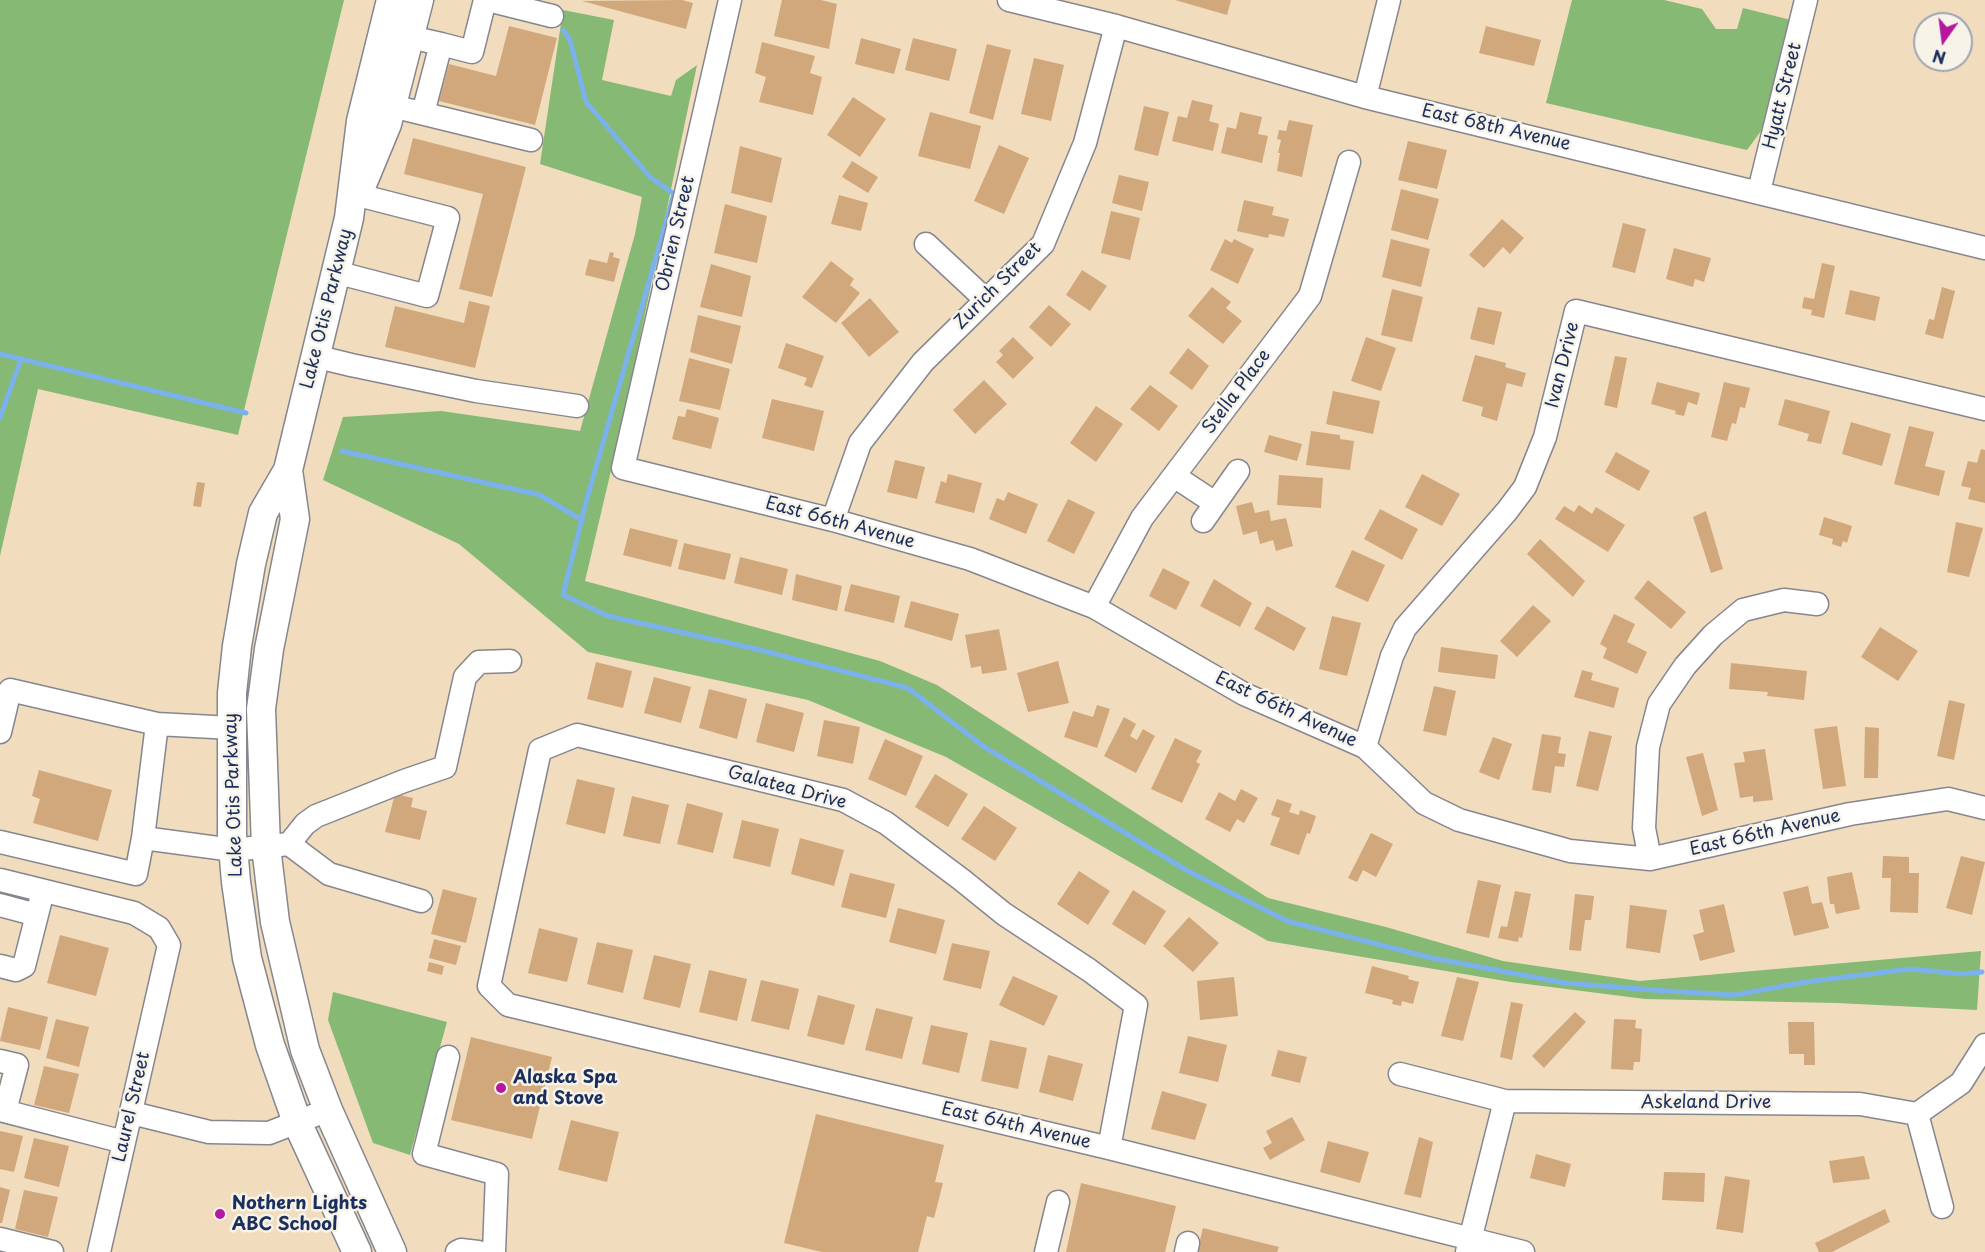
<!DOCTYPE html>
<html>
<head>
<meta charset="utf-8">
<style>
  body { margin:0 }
  #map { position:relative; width:1985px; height:1252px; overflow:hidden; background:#f1ddbd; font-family:"Playpen Sans",sans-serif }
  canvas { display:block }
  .north { position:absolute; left:1913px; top:12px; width:60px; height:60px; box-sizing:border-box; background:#f7f3e8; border:2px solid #9fa5b1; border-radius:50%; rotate:194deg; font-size:16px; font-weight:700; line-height:24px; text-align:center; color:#1b2f5e }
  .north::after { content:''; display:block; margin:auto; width:21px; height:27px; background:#b5179e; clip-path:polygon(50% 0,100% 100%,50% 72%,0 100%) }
</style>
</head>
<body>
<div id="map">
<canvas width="1985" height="1252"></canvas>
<div class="north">N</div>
</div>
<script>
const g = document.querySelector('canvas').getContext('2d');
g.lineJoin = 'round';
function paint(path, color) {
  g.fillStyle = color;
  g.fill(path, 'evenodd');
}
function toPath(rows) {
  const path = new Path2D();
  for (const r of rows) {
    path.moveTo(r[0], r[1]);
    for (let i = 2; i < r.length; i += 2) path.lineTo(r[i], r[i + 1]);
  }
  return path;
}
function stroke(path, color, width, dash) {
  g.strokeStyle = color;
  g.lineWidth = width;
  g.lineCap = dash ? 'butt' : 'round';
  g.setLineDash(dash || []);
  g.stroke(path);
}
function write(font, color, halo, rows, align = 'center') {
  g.font = font + ' "Playpen Sans",sans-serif';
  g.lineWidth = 5;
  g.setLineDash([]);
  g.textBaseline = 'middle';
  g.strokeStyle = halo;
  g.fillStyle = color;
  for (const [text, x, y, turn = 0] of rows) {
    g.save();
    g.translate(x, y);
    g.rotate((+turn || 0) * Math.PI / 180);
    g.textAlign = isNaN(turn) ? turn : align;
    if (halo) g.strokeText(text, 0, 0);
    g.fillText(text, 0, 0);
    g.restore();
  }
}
const forest = toPath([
  [0,0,344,0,238,435,38,389,0,556],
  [1572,0,1664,0,1702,9,1716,29,1737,29,1743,8,1791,20,1761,131,1747,150,1546,103],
  [563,10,614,20,602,80,671,96,676,80,697,65,622,424,585,581,880,661,937,685,1268,898,1386,927,1503,961,1639,981,1981,951,1977,1010,1837,1003,1645,999,1511,982,1268,941,946,757,808,700,588,652,459,544,323,480,343,417,441,411,580,431,635,234,642,197,540,164],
  [333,992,447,1022,410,1155,373,1143,328,1020]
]);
const stream = toPath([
  [563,30,570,40,586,102,650,177,674,194,586,502,563,595,608,616,756,649,908,688,983,746,1186,870,1287,921,1432,958,1565,983,1667,991,1735,995,1805,982,1910,969,1962,974,1982,972],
  [0,354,246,413],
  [0,418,21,359],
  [342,451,540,495,582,520]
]);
const building = toPath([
  [682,0,693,3,686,29,582,1],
  [782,0,821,0,837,4,829,49,774,36],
  [1175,0,1231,0,1227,15],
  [509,26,557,38,535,125,439,101,449,64,496,76],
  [1486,26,1541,40,1534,66,1479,53],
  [861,38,901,49,894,74,855,64],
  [913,38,957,49,949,81,905,70],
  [762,42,815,56,810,73,822,77,813,115,759,102,766,77,755,73],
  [987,44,1011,50,993,120,969,113],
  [1034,58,1064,65,1051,121,1021,114],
  [853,97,886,119,860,157,827,135],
  [1192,100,1213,105,1209,121,1219,124,1213,151,1172,141,1178,116,1187,118],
  [1144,106,1169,112,1158,156,1134,150],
  [930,112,981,126,970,169,918,156],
  [1240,112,1262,117,1258,134,1268,136,1262,163,1221,153,1227,127,1236,129],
  [1289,120,1313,125,1302,177,1277,171,1280,153,1278,153,1281,140,1277,139,1279,130,1286,131],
  [413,138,526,167,492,297,459,289,483,194,404,174],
  [1408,141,1447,150,1437,189,1398,180],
  [999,145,1029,158,1004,214,974,201],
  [740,146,782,158,772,203,731,193],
  [852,161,878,177,868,193,842,177],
  [1119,175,1149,182,1142,211,1112,203],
  [1401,189,1439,199,1428,240,1391,230],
  [839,195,868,203,861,231,831,224],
  [1244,200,1274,207,1272,215,1289,219,1284,237,1269,234,1268,238,1237,231],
  [725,204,767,216,757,263,714,253],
  [1111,211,1140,218,1130,260,1101,253],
  [1502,219,1524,238,1510,254,1503,247,1484,268,1469,255],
  [1623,223,1646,229,1635,273,1612,267],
  [1225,239,1232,243,1234,239,1254,249,1238,284,1210,270],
  [1391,239,1430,249,1421,287,1382,277],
  [1674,248,1711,258,1704,282,1695,279,1693,287,1666,279],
  [610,252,614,253,613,257,620,259,614,282,585,275,589,259,607,263],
  [831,261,854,279,850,285,860,293,836,323,802,297],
  [1822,263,1835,266,1824,318,1811,315,1812,310,1802,308,1804,297,1814,299],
  [711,264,751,276,742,317,700,307],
  [1082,270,1107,286,1090,311,1066,295],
  [1212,287,1231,302,1226,308,1242,321,1223,344,1188,316],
  [1942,287,1955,291,1943,339,1925,334,1929,319,1934,320],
  [1392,289,1423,297,1412,342,1381,335],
  [1850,290,1880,297,1875,321,1845,314],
  [870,298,899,332,869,357,841,323],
  [469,301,490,306,475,368,385,347,395,306,464,323],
  [1049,305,1071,324,1051,347,1029,327],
  [1478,307,1502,312,1494,345,1470,339],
  [698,315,741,326,732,364,690,352],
  [1013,337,1034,358,1013,379,996,362,1003,355,999,351],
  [1366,337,1396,348,1381,391,1351,381],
  [786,343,824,356,812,388,804,385,807,378,778,368],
  [1188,348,1209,366,1192,390,1169,373],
  [1475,355,1506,363,1505,367,1526,373,1522,387,1507,383,1497,421,1481,416,1483,407,1462,401],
  [1615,356,1627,358,1617,408,1604,405],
  [689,358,730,369,720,410,679,401],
  [984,380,1007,404,975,434,953,410],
  [1657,382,1700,393,1697,405,1688,402,1684,416,1675,414,1676,411,1651,404],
  [1724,382,1750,388,1745,408,1740,407,1736,424,1732,423,1727,441,1711,437],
  [1150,385,1178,406,1159,431,1130,409],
  [1333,391,1380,401,1373,434,1326,424],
  [772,399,824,411,814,451,762,438],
  [1785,399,1830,411,1821,444,1807,441,1809,434,1778,425],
  [1096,406,1123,424,1096,462,1070,443],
  [687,409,719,418,711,449,672,439,678,416,685,417],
  [1851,422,1891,434,1882,466,1842,454],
  [1909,426,1934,432,1925,466,1945,471,1939,496,1894,484],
  [1311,431,1340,435,1340,439,1354,441,1350,470,1306,465],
  [1269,435,1302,444,1297,461,1264,452],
  [1981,449,1985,450,1985,503,1968,499,1971,488,1961,486,1968,461,1977,463],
  [1616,452,1650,471,1639,491,1605,472],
  [895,460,925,467,917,499,887,492],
  [948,474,982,483,974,513,935,503,941,481,946,483],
  [1422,474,1460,494,1442,526,1405,507],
  [1279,475,1323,478,1321,508,1277,505],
  [197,482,205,483,201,507,193,506],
  [1008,492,1038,504,1026,534,989,519,997,498,1004,501],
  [1068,499,1095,512,1074,554,1047,541],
  [1252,502,1255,513,1269,510,1271,521,1286,518,1293,546,1276,551,1273,540,1260,544,1257,531,1243,535,1236,506],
  [1579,505,1592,514,1596,507,1625,525,1608,552,1555,519,1564,506,1574,512],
  [1380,509,1418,529,1402,560,1364,539],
  [1706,511,1723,569,1711,573,1693,517],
  [1824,517,1852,526,1847,543,1843,541,1841,547,1832,544,1833,539,1819,535],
  [1956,522,1983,528,1969,577,1947,572],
  [630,528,678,540,671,567,623,555],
  [1540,539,1585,581,1573,597,1527,554],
  [684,543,731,554,725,580,678,569],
  [1352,550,1385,565,1368,602,1335,587],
  [740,557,788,569,782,595,734,583],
  [1163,568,1190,582,1176,610,1149,596],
  [796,574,842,586,837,611,792,600],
  [1214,579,1252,603,1240,627,1200,606],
  [1648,580,1686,612,1671,629,1634,598],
  [851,584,900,596,894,623,844,611],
  [911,601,959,614,952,641,904,627],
  [1533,605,1551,621,1517,657,1500,641],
  [1267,606,1306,628,1294,651,1254,629],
  [1614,614,1635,624,1627,642,1647,652,1637,674,1603,658,1607,648,1600,644],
  [1332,616,1361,623,1347,676,1319,669],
  [1880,627,1918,651,1898,681,1861,657],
  [999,629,1007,670,982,674,981,666,971,668,965,635],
  [1441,647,1498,655,1495,679,1438,672],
  [1058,661,1069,703,1028,712,1017,673],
  [596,662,632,671,623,708,587,699],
  [1731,663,1807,671,1804,700,1767,696,1768,692,1729,689],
  [1582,670,1593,673,1591,680,1619,688,1614,708,1574,697],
  [654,677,691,687,681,723,644,713],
  [1434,686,1456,691,1446,736,1423,731],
  [709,689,747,699,737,739,699,728],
  [1949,700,1965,704,1954,760,1937,756],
  [766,703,804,713,794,752,756,742],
  [1097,705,1110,709,1097,748,1064,737,1073,711,1093,717],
  [1124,717,1136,724,1130,736,1137,740,1143,729,1155,736,1136,773,1104,756],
  [824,720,860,727,853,764,817,756],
  [1837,726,1846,786,1823,789,1814,729],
  [1865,727,1879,728,1878,778,1864,778],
  [1589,731,1612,736,1598,791,1576,786],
  [1542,734,1561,737,1558,753,1566,754,1564,767,1555,766,1551,793,1532,790],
  [1493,737,1512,744,1499,780,1479,772],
  [1175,738,1202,751,1196,762,1200,764,1182,803,1151,789],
  [885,739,923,756,906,796,868,779],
  [1765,749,1773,800,1753,802,1753,796,1740,798,1734,763,1745,762,1743,752],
  [1703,753,1718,810,1702,816,1686,757],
  [39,770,112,790,98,841,33,823,40,799,32,796],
  [935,774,968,794,948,827,915,807],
  [577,779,615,788,605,834,566,824],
  [1241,789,1258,798,1244,823,1237,819,1230,832,1205,819,1219,792,1235,801],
  [395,794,413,798,411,807,427,811,420,840,385,832],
  [632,796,669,805,660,844,623,836],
  [1277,799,1292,804,1289,812,1299,815,1300,810,1316,816,1310,834,1307,833,1299,855,1270,845,1280,818,1271,815],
  [687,803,723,813,713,853,677,844],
  [984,806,1017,828,995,861,961,839],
  [742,820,779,829,770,867,733,858],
  [1371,833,1393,844,1376,877,1363,870,1357,882,1348,878],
  [800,838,844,850,834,886,791,874],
  [1883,856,1909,857,1909,873,1919,873,1918,913,1890,912,1891,878,1882,878],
  [1961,856,1985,862,1972,915,1946,908],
  [1079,871,1110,891,1088,925,1057,904],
  [1852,872,1860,909,1836,914,1834,904,1830,904,1827,877],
  [850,873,895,884,886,918,841,907],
  [1478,880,1501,885,1489,938,1466,933],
  [1808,886,1812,904,1822,902,1829,928,1794,936,1783,892],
  [443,889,477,898,466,943,431,934],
  [1133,890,1166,911,1145,945,1112,924],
  [1515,891,1531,894,1522,938,1519,937,1518,942,1498,938,1501,926,1507,927],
  [1575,894,1594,896,1591,920,1585,920,1581,951,1569,950],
  [1724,904,1735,952,1700,961,1693,935,1704,932,1699,910],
  [1630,905,1667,910,1660,953,1626,948],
  [898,908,945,920,936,954,889,942],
  [1189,917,1219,943,1193,972,1163,946],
  [539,928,578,938,567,982,528,973],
  [60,935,109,948,96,996,47,983],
  [434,939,461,946,456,965,429,958],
  [597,942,633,950,623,993,587,984],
  [952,943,990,951,981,989,943,980],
  [654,955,691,964,680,1008,643,999],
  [429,962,444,966,442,975,427,971],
  [1372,966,1409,976,1408,979,1419,982,1413,1004,1402,1001,1401,1006,1392,1004,1393,1000,1365,993],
  [709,970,747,979,737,1021,699,1012],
  [1013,976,1058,996,1044,1026,999,1005],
  [1234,977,1238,1016,1200,1020,1197,981],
  [1457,977,1479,982,1463,1041,1441,1036],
  [761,980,799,989,789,1030,751,1021],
  [818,995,855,1005,844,1045,807,1036],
  [1511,1002,1523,1004,1512,1060,1500,1057],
  [8,1007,48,1017,40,1050,0,1041],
  [876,1008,913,1017,902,1059,865,1050],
  [1575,1012,1586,1022,1544,1068,1532,1056],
  [56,1019,89,1027,79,1067,46,1058],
  [1614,1019,1636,1020,1635,1028,1642,1029,1640,1062,1634,1062,1633,1070,1611,1069],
  [1788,1022,1814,1022,1815,1065,1804,1065,1804,1054,1789,1054],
  [931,1025,968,1033,959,1073,922,1064],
  [1188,1036,1227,1045,1218,1082,1179,1073],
  [471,1037,552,1057,532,1139,451,1120],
  [990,1040,1027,1048,1018,1089,981,1081],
  [1278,1050,1307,1057,1300,1083,1271,1076],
  [1048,1055,1083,1064,1073,1101,1039,1092],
  [44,1066,79,1074,69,1113,34,1105],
  [1162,1091,1207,1104,1195,1140,1151,1129],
  [816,1114,944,1145,935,1182,943,1183,934,1218,927,1216,918,1252,822,1252,784,1243],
  [1292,1117,1305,1140,1270,1160,1263,1148,1272,1143,1266,1131],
  [571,1120,619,1132,607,1182,558,1170],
  [0,1131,23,1136,14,1172,0,1169],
  [1419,1137,1433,1142,1421,1198,1404,1194],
  [34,1138,69,1146,59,1187,24,1178],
  [1328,1141,1369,1152,1360,1183,1320,1172],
  [1536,1154,1571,1164,1565,1187,1530,1178],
  [1864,1156,1870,1179,1833,1183,1829,1161],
  [1664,1172,1705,1173,1704,1202,1662,1200],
  [1725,1176,1750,1180,1743,1233,1716,1229],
  [1081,1183,1176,1206,1165,1252,1066,1252],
  [0,1187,10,1190,2,1223,0,1223],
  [24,1190,58,1197,48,1237,15,1229],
  [1885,1209,1890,1222,1832,1252,1819,1252,1815,1243],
  [1203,1228,1279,1247,1277,1252,1197,1252]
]);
const minor = toPath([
  [488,0,552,16],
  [730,0,623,468,833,520,970,559,1094,607,1244,694,1365,747,1424,803,1459,820,1570,851,1650,859,1850,814,1948,799,1985,808],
  [1009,0,1116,26,1365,97,1985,248],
  [410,37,441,44,423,113],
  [441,44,472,52,485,0],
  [1365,97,1389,0],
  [392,106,531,140],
  [1759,191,1806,0],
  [926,244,986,300],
  [335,272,427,296,448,218,358,195],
  [314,356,351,365,476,391,577,406],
  [1174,476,1215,503],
  [833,520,860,443,923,362,1043,244,1085,143,1116,26],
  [1203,521,1238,471],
  [1094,607,1142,518,1310,296,1349,162],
  [232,728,157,724,143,838,233,850,289,844,329,874,421,901],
  [0,732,10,690,157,724],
  [1365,747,1392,656,1405,628,1507,511,1525,487,1545,437,1576,311,1985,409],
  [0,842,136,874,143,838],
  [289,844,305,824,316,816,404,781,445,767,465,677,479,662,510,661],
  [1650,859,1644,828,1648,747,1659,704,1685,666,1713,635,1743,610,1784,600,1817,604],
  [0,880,134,913,159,928,169,945,99,1252],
  [0,905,37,915],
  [0,966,16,970,24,966,43,891],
  [448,1057,424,1154,497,1174,494,1252],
  [0,1061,17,1065,5,1111],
  [1400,1074,1505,1101,1860,1104,1917,1114,1961,1083,1985,1045],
  [0,1110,124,1142],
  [132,1113,209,1132,269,1133,328,1110],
  [1917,1114,1942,1207],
  [1109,1148,1136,1005,1089,970,1004,914,962,880,886,823,843,800,577,735,540,750,489,986,508,1005,1109,1148,1523,1252],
  [0,1239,52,1252],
  [457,1252,461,1250,478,1252],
  [1046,1252,1058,1202],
  [1186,1252,1188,1243],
  [1467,1252,1505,1101]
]);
const major = toPath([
  [363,182,387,124,419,0],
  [288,470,295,519,269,649,261,709,266,847,275,922,305,1050,328,1110,392,1252],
  [357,1252,297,1122,270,1045,247,958,236,882,232,835,232,693,237,646,251,564,263,513,288,470,349,218,361,121,391,0]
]);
const markers = [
  [501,1088,6,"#b5179e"],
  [220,1214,6,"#b5179e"]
];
const streetNames = [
  ["Hyatt Street",1783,96,-76],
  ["East 68th Avenue",1496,128,13],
  ["Obrien Street",676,234,-77],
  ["Zurich Street",998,286,-45],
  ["Lake Otis Parkway",327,309,-76],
  ["Ivan Drive",1563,365,-76],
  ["Stella Place",1237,392,-53],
  ["East 66th Avenue",840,523,15],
  ["East 66th Avenue",1286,710,25],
  ["Galatea Drive",787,788,15],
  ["Lake Otis Parkway",234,795,-92],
  ["East 66th Avenue",1765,833,-13],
  ["Askeland Drive",1706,1103],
  ["Laurel Street",132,1107,-77],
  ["East 64th Avenue",1016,1126,13]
];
const poiNames = [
  ["Alaska Spa",513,1078],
  ["and Stove",513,1099],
  ["Nothern Lights",232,1204],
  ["ABC School",232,1225]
];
paint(forest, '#86b974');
stroke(stream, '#7cb2eb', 5);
paint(building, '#d1a77c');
stroke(minor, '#86868e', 25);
stroke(major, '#86868e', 31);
stroke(minor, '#fff', 22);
stroke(major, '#fff', 28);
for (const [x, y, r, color] of markers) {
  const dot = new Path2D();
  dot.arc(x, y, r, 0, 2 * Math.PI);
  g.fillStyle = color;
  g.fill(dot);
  stroke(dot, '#f7f3e8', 2);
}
write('18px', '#1b2f5e', '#f7f3e8', streetNames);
write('bold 18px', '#1b2f5e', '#f7f3e8', poiNames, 'left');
</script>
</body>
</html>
